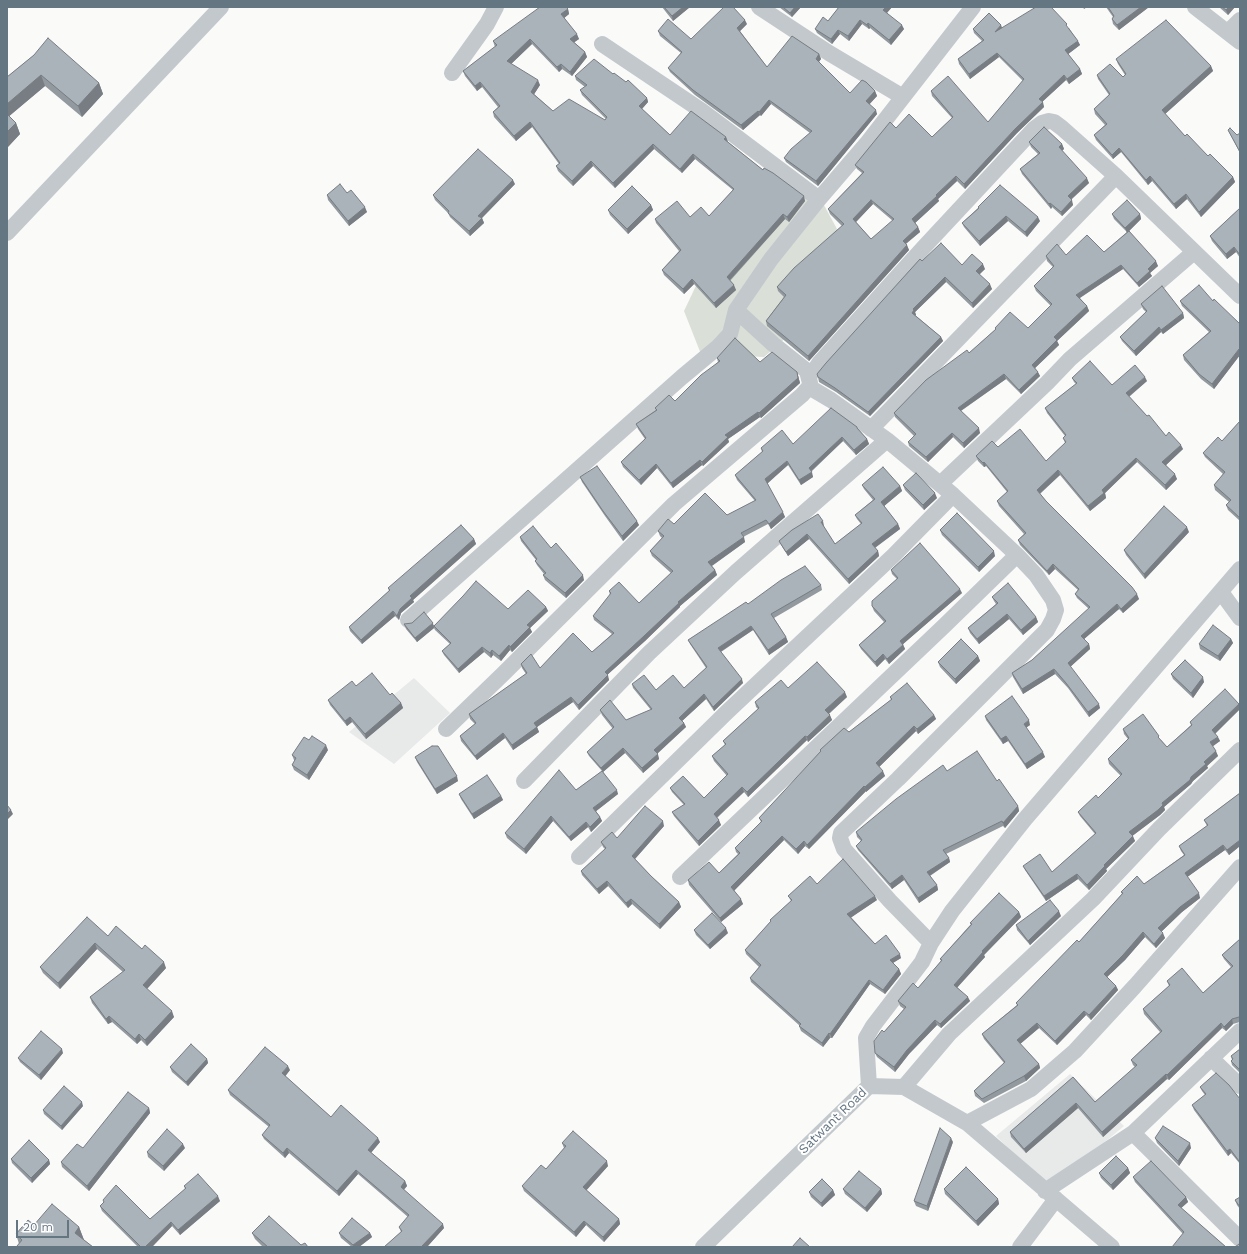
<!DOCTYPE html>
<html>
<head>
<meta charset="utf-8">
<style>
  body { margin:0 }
  #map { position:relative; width:1247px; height:1254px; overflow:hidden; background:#fafaf8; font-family:"Work Sans",sans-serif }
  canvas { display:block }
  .frame { position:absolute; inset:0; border:8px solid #657683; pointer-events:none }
  .scale { position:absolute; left:16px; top:1220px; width:53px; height:18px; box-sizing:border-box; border:2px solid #657683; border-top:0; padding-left:5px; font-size:12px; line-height:14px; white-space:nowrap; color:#657683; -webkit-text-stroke:3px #fff; paint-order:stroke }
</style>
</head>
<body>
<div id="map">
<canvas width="1247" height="1254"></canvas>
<div class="frame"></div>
<div class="scale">20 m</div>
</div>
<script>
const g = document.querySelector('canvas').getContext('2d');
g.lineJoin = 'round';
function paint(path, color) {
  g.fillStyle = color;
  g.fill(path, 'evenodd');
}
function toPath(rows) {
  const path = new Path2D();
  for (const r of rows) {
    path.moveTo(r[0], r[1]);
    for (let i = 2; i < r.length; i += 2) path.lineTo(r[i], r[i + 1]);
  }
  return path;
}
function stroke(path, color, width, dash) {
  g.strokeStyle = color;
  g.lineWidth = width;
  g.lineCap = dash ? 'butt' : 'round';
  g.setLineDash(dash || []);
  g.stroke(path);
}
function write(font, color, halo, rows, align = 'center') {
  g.font = font + ' "Work Sans",sans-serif';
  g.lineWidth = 4;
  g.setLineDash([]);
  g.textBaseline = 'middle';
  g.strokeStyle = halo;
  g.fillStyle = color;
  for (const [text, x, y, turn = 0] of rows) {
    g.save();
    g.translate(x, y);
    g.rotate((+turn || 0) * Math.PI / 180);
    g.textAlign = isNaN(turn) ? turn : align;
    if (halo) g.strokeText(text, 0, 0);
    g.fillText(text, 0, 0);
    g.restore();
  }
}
const built = toPath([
  [414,678,450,713,394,764,349,732],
  [1070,1074,1124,1126,1049,1189,996,1136]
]);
const green = toPath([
  [787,189,819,196,837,229,835,295,764,357,701,354,684,311,712,252]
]);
const street = toPath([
  [759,7,829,53,903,97],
  [1195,7,1240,42],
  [1228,32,1240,20],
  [602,44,702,111,819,199],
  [452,73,487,24,496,7],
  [7,233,221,7],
  [807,371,773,344,736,310,771,259,819,199,868,142,973,7],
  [809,387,831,400,887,440,953,495,1017,555,1036,575,1053,600,1056,610,1053,619,1047,630,898,779,841,833,840,838,844,849,890,901,931,943],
  [871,429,1116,176],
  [940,484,1047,383,1070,359,1194,252],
  [1221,592,1240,618],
  [408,620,682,377,718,347,730,334,736,310],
  [446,729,502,675,674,504,802,395,809,387,810,383,807,371,814,371,820,362,924,247,1034,129,1042,123,1049,121,1054,122,1062,128,1116,176,1240,296],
  [524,781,649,653,736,572,887,440],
  [579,857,727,712,893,556,953,495],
  [680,877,943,627,1017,555],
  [1211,1058,1240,1086],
  [869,1086,866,1038,873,1026,922,962,931,943,952,911,1025,819,1240,569],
  [904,1087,949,1034,1093,899,1159,829,1240,750],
  [967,1123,1031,1089,1075,1051,1135,986,1240,867],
  [1133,1133,1240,1239],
  [1045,1191,1133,1133,1240,1031],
  [703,1247,869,1086,904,1087,967,1123,1112,1247],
  [1020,1247,1056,1199]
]);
const wall = toPath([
  [662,7,690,7,673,21],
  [779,7,801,7,792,17],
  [839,7,892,7,887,13,904,29,891,45,870,28,869,29,862,24,849,41,840,34,832,44,817,33,815,29,828,21],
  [1106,7,1149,7,1119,30,1113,24,1112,19,1113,17],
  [1219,7,1235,7,1228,15],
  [568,9,569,14,564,18,579,39,574,42,585,52,587,57,572,76,562,69,559,72,532,44,511,64,540,85,534,94,553,111,605,120,606,119,582,95,580,90,585,87,576,80,575,76,613,74,626,82,647,98,648,102,642,109,670,135,726,137,728,142,763,170,805,201,789,222,785,219,730,281,736,290,716,308,694,284,684,294,664,275,662,270,679,251,656,223,655,219,709,216,733,190,695,159,682,173,654,149,615,188,593,166,573,186,558,171,556,166,559,164,532,127,516,141,494,117,493,112,498,107,482,87,477,91,465,76,463,71,495,47,493,41],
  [747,24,740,31,767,67,819,54,821,59,819,62,850,93,875,91,877,96,869,104,877,114,818,186,786,162,784,158,810,133,771,104,761,116,760,115,743,130,695,95,670,72,668,68,681,53,660,36,658,31,691,39],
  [1002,28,1069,28,1080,45,1068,54,1080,69,1082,74,1069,84,1066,80,1042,102,1044,107,1017,133,965,189,957,181,938,199,939,201,915,223,918,227,920,232,906,244,909,250,809,361,767,326,766,321,784,297,778,291,777,287,842,226,830,214,828,209,862,173,857,169,855,165,896,128,932,137,952,118,932,96,931,91,988,122,1023,81,999,57,970,79,959,64,958,59,982,41,974,33,973,29],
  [873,204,893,221,871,239,856,222],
  [34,55,99,83,103,94,82,117,45,86,9,116,16,123,20,134,7,148,7,77],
  [1116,59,1211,66,1213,71,1165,114,1185,136,1233,177,1235,182,1201,217,1187,199,1176,209,1152,181,1148,185,1121,152,1113,159,1096,140,1094,135,1105,125,1095,114,1094,109,1109,95,1098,79,1097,75,1123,77,1125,75,1118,64],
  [1228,130,1237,135,1240,133,1240,153,1230,134],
  [1029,142,1062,144,1064,149,1062,151,1089,183,1071,200,1073,205,1062,216,1052,207,1051,209,1022,174,1020,169,1038,154,1031,147],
  [515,184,482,218,484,223,470,236,450,217,448,213,435,200,433,195],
  [347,193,367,212,349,226,328,200,327,195],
  [651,205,653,210,628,234,610,215,608,210],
  [978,207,1040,221,1027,237,1008,221,980,246,964,227,962,223,978,208],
  [1240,208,1240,258,1236,252,1227,259,1212,241,1210,236],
  [1112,214,1140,214,1141,219,1129,231,1158,266,1150,273,1152,276,1139,287,1123,269,1080,298,1087,306,1089,311,1057,341,1059,345,1035,368,1040,376,1021,394,1006,379,961,411,980,433,964,448,953,437,928,462,909,446,908,442,914,436,895,417,894,413,969,353,996,329,995,328,1028,328,1051,306,1036,291,1034,286,1053,267,1047,261,1046,256,1066,255,1104,252,1127,232,1114,219],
  [922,261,962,265,985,269,979,274,992,289,973,308,946,282,915,312,916,315,915,315,941,337,943,341,870,416,836,392,819,382,818,377],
  [1180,301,1213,301,1240,324,1240,355,1214,389,1201,379,1184,360,1183,355,1209,332,1182,306],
  [1141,304,1183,313,1184,318,1163,334,1161,332,1136,356,1122,341,1120,337,1146,312,1143,309],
  [717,358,760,362,797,372,800,383,761,418,760,417,728,439,729,442,703,466,702,465,673,488,657,468,641,485,623,467,621,462,645,439,638,429,636,424,656,410,655,408,675,401,718,362],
  [1072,378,1112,385,1147,381,1129,397,1166,436,1183,449,1166,465,1177,479,1166,490,1137,462,1105,493,1106,498,1090,511,1060,475,1040,494,1046,501,1139,599,1123,613,1119,609,1084,639,1089,644,1090,649,1070,667,1100,708,1089,717,1068,688,1055,674,1023,694,1013,677,1012,673,1032,660,1089,609,1077,598,1075,594,1078,590,1055,569,1049,575,1020,545,1018,540,1024,534,999,506,997,501,1007,492,986,466,984,467,978,461,976,456,998,447,1046,461,1065,443,1063,438,1065,436,1047,413,1045,408,1076,384,1074,382],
  [1240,421,1240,521,1228,510,1226,505,1229,502,1215,490,1214,485,1223,474,1205,457,1203,453,1222,441],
  [858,429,867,439,869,444,856,455,843,441,811,472,813,477,801,485,788,465,767,483,785,517,771,529,768,524,743,537,745,542,712,566,715,570,717,575,680,606,680,607,645,641,607,675,609,680,579,710,573,702,537,727,539,732,513,750,505,738,477,760,461,741,460,736,475,724,470,719,469,714,526,674,522,668,521,664,540,668,592,652,612,634,594,620,593,616,610,595,609,591,639,603,671,573,652,556,650,551,662,538,660,536,658,531,674,524,727,515,755,501,737,480,735,475,762,452,761,448,793,444],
  [580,477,639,525,623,541,605,516,582,482],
  [862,485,900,486,902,491,884,506,898,524,900,529,875,548,878,551,879,556,849,584,809,539,788,556,781,545,779,541,824,526,823,526,835,544,861,524,857,519,855,515,873,500,864,489],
  [903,485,937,498,924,510,905,490],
  [940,530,995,556,979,572,942,535],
  [1189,532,1145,579,1126,555,1124,550],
  [520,537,551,548,584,580,566,598,545,580,543,575,544,574,537,565,535,561,536,560,521,541],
  [474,539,476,544,413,600,414,602,401,613,399,620,395,616,362,644,350,631,349,627,389,591,388,588],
  [891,570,962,593,903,644,905,649,889,664,885,659,877,667,861,649,859,645,884,622,874,611,872,606,897,579,892,574],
  [821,585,822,590,774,618,786,637,788,642,769,655,753,630,721,652,743,683,714,711,706,699,682,721,684,723,686,727,657,753,659,759,643,773,625,753,603,772,618,794,596,811,600,817,602,821,591,832,588,827,571,841,553,821,526,854,507,838,505,833,576,790,602,771,589,756,587,752,613,729,602,715,600,710,626,720,651,710,633,688,632,684,656,690,684,688,706,668,690,644,688,640,748,604],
  [992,597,1036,617,1038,622,1023,635,1009,619,979,644,970,633,968,628,996,604,994,601],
  [546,607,548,611,530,628,532,632,512,652,510,650,501,661,493,655,491,658,484,652,459,673,444,655,442,651,450,644,435,630,434,628,417,642,406,629,404,624,434,625,508,609],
  [1231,639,1233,643,1220,661,1200,649,1199,644],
  [978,656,980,661,956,684,940,667,938,662],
  [1171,674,1204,682,1193,698,1173,679],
  [788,688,847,697,829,714,832,720,808,742,807,740,748,797,744,792,717,818,721,825,699,846,674,816,672,812,684,805,672,792,670,788,704,798,727,776,714,761,712,756,725,745,723,741,758,709,756,707,755,702],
  [390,695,401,703,403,708,366,739,352,722,347,726,330,705,328,700],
  [890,697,934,715,936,719,918,734,916,731,879,767,885,776,866,792,866,791,809,849,805,846,798,854,784,840,734,890,743,904,721,922,689,885,688,880,719,873,738,854,736,852,735,848,761,822,759,818,821,752,820,750,849,732,891,700],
  [1239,704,1240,709,1215,733,1220,741,1212,746,1218,756,1207,766,1208,768,1193,781,1191,784,1164,807,1165,810,1160,815,1132,836,1135,841,1106,869,1107,871,1089,890,1078,879,1046,901,1025,870,1023,866,1052,872,1095,834,1080,816,1078,812,1098,798,1121,776,1109,764,1108,759,1128,739,1124,734,1123,729,1161,740,1167,747,1191,725,1190,722],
  [985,716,1030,725,1026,728,1045,757,1027,769,1008,741,1003,744,986,720],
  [328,750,309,780,294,770,292,765,295,761,294,760,292,755],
  [415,757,458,781,437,794,417,762],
  [947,771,997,781,1018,806,1019,811,1005,828,1003,826,946,854,949,858,950,862,930,876,937,885,938,890,919,903,904,880,892,889,858,850,856,846,861,841,857,837,856,832],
  [1240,793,1240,846,1229,855,1225,850,1187,877,1200,898,1182,912,1161,932,1165,938,1156,948,1145,937,1125,960,1107,977,1116,986,1118,990,1091,1020,1086,1015,1057,1045,1039,1028,1020,1044,1039,1064,1040,1068,1026,1081,984,1103,975,1096,974,1091,1004,1063,984,1039,982,1034,1017,1005,1016,1003,1079,942,1122,894,1121,892,1144,884,1184,855,1181,851,1179,846,1207,826,1204,820],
  [459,794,501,796,503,800,474,819,461,799],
  [664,826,635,859,651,876,679,902,681,907,660,929,632,904,628,908,608,886,599,894,582,875,581,871,605,849,603,847,601,842],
  [817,884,877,900,851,917,875,944,901,958,893,963,899,969,901,974,885,994,870,984,832,1038,830,1038,823,1047,801,1031,799,1026,800,1026,751,982,750,978,759,967,746,954,745,950,771,921,770,920,791,901,788,896],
  [1019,912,1021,917,984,955,985,957,957,987,970,1001,941,1028,937,1025,909,1054,895,1072,877,1057,875,1053,884,1032,904,1009,900,1006,898,1001,918,988,941,961,940,959,971,924,970,923],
  [1061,916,1030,945,1017,930,1016,925],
  [694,930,728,933,710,949,696,935],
  [108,936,142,949,166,968,147,989,174,1017,147,1046,141,1040,137,1044,112,1022,108,1024,92,1003,90,997,123,972,97,949,60,989,43,973,40,967],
  [1240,939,1240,1022,1233,1024,1226,1031,1222,1028,1169,1080,1167,1079,1103,1137,1078,1108,1026,1153,1011,1137,1010,1132,1073,1077,1095,1102,1135,1067,1133,1065,1131,1060,1160,1032,1144,1014,1143,1009,1169,986,1167,981,1203,993,1231,967,1224,959,1222,955],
  [1240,1049,1240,1073,1232,1065,1231,1061,1232,1060,1231,1056],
  [63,1053,41,1080,20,1062,18,1058],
  [207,1059,208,1063,188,1086,172,1072,170,1067],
  [290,1070,285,1076,331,1117,380,1142,371,1153,405,1181,407,1186,404,1190,444,1228,427,1247,384,1247,401,1232,399,1227,408,1217,358,1174,339,1196,289,1153,285,1158,264,1139,262,1135,269,1127,230,1095,228,1090],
  [1200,1087,1240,1099,1240,1164,1231,1153,1228,1156,1194,1110,1192,1105,1205,1095,1202,1091],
  [83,1106,62,1130,44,1114,43,1110],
  [149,1108,150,1113,89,1191,62,1167,61,1162],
  [1155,1138,1191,1148,1179,1166,1157,1143],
  [953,1142,928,1211,916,1206,914,1201],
  [562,1143,608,1166,586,1190,619,1219,620,1224,604,1242,586,1225,576,1237,524,1191,522,1186,546,1169,564,1148],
  [185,1148,164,1171,148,1157,147,1152],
  [11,1159,49,1160,50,1164,32,1183,12,1163],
  [1128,1168,1130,1173,1113,1190,1101,1178,1099,1173],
  [1133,1177,1186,1197,1188,1202,1181,1208,1226,1247,1183,1234,1135,1182],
  [184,1186,220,1201,180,1235,172,1226,152,1247,138,1247,102,1211,100,1206,104,1203,103,1200,150,1219,185,1189],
  [843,1189,881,1189,882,1194,867,1212,845,1194],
  [944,1189,998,1199,999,1204,978,1226,945,1194],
  [833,1190,835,1195,822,1207,811,1197,809,1192],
  [1240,1197,1240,1209,1237,1205,1235,1200],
  [34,1225,79,1227,84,1240,93,1247,17,1247,17,1246,19,1244,16,1234],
  [252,1233,301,1245,308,1247,263,1247,255,1239],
  [339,1233,370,1233,372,1237,359,1247,352,1247,341,1238]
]);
const shadedWall = toPath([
  [683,7,690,7,673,21,672,16],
  [795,7,801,7,792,17,790,13],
  [886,7,892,7,885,15,883,10],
  [1083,7,1087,7,1084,9],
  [1141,7,1149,7,1119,30,1117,25],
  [1229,7,1235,7,1228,15,1226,10],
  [568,9,569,14,563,19,561,14],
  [745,20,747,24,739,32,737,28],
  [860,20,862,24,849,41,848,36],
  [868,23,870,28,869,29,867,25],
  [902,25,904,29,891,45,889,40],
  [1001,25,1003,30,995,32],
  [838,30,840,34,832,44,831,39],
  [577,34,579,39,572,44,570,39],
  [530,39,532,44,509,66,507,61],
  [1078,41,1080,45,1067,55,1065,50],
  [585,52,587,57,572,76,570,72],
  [997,53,999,57,970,79,969,74],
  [819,54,821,59,817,64,816,59],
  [561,64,562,69,559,72,557,67],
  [1211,66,1213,71,1164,115,1162,110],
  [1080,69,1082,74,1069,84,1067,79],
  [41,75,45,86,7,118,7,104],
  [1064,75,1066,80,1041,103,1039,99],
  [538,80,540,85,533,96,531,92],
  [480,82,482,87,477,91,475,86],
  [99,83,103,94,82,117,78,106],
  [875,91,877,96,868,106,866,101],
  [647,98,648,102,640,111,639,106],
  [769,100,771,104,761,116,759,112],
  [1043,102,1044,107,1017,133,965,189,964,184,1015,129],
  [876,110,877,114,818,186,816,181],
  [758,111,760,115,743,130,741,125],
  [530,122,532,127,516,141,514,136],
  [16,123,20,134,7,148,7,132],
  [726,137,728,142,724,139],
  [653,144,654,149,615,188,613,183],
  [1062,144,1064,149,1060,152,1059,147],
  [1119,148,1121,152,1113,159,1112,155],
  [693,154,695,159,682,173,680,169],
  [591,161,593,166,573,186,572,181],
  [956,176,957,181,938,199,939,201,914,224,912,219],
  [1150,176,1152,181,1148,185,1146,180],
  [1233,177,1235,182,1201,217,1199,212],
  [1087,178,1089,183,1069,201,1068,196],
  [513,180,515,184,479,221,478,216],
  [1186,194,1187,199,1176,209,1174,204],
  [804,196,805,201,789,222,787,217],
  [871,200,873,204,855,223,853,219],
  [1072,200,1073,205,1062,216,1061,212],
  [1050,203,1052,207,1051,209,1049,204],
  [651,205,653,210,628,234,627,229],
  [365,207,367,212,349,226,348,221],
  [783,214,785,219,728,282,727,277],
  [1140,214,1141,219,1127,233,1125,228],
  [1006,216,1008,221,980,246,979,241],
  [1038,217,1040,221,1027,237,1025,232],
  [482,218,484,223,470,236,469,231],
  [918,227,920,232,904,245,903,241],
  [907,245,909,250,809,361,808,356],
  [1234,247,1236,252,1227,259,1226,254],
  [1156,261,1158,266,1150,273,1152,276,1139,287,1137,283,1148,269],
  [983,264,985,269,978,276,976,271],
  [1121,265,1123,269,1078,299,1076,295],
  [945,277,946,282,915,312,916,315,914,317,912,313,913,309],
  [692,279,694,284,684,294,683,289],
  [990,284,992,289,973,308,972,303],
  [734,285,736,290,716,308,714,303],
  [1087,306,1089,311,1057,341,1059,345,1033,370,1032,365,1054,337],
  [1183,313,1184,318,1163,334,1161,330],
  [1159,327,1161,332,1136,356,1134,351],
  [941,337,943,341,870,416,868,412],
  [1239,349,1240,352,1240,355,1214,389,1212,384],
  [797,372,800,383,761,418,759,413],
  [1038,372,1040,376,1021,394,1019,390],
  [1004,374,1006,379,959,412,958,408],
  [1145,377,1147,381,1127,398,1126,393],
  [758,412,760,417,728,439,729,442,703,466,702,462,725,435],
  [979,428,980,433,964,448,963,443],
  [952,433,953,437,928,462,926,457],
  [842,437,843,441,810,472,809,468],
  [867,439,869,444,856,455,854,450],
  [1181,445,1183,449,1164,467,1162,462],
  [1136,458,1137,462,1105,493,1106,498,1090,511,1088,506,1102,490],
  [700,460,702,465,673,488,671,483],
  [787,461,788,465,767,484,765,479],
  [984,462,986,466,984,467,983,463],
  [656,464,657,468,641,485,639,480],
  [1058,470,1060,475,1038,495,1037,490],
  [812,472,813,477,801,485,799,480],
  [1175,474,1177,479,1166,490,1165,485],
  [900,486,902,491,883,507,881,502],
  [935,493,937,498,924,510,923,505],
  [783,512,785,517,771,529,769,524],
  [637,521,639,525,623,541,622,536],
  [823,521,824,526,823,527,821,522],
  [898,524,900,529,873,549,872,544],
  [1187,527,1189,532,1145,579,1144,574],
  [807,534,809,539,788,556,786,552],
  [744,537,745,542,710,567,708,562],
  [474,539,476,544,413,600,414,602,401,613,399,620,397,616,400,609,410,596],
  [878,551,879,556,849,584,848,579],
  [994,551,995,556,979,572,978,567],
  [1053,564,1055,569,1049,575,1047,571],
  [715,570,717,575,680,606,680,607,645,641,606,676,605,672,678,602],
  [583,575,584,580,566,598,565,593],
  [960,589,962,593,902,645,900,641],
  [1137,594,1139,599,1123,613,1121,609],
  [1117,604,1119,609,1083,640,1081,636],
  [546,607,548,611,530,628,532,632,512,652,510,647,527,625],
  [393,611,395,616,362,644,361,640],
  [1007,614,1009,619,979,644,977,639],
  [1036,617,1038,622,1023,635,1021,630],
  [433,623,434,628,417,642,415,638],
  [751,626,753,630,720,652,718,648],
  [786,637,788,642,769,655,768,650],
  [1231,639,1233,643,1220,661,1218,656],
  [1089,644,1090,649,1069,668,1068,663],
  [509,645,510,650,501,661,499,656],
  [903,645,905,649,889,664,887,659],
  [482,647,484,652,459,673,458,669],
  [492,650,493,655,491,658,490,653],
  [883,654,885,659,877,667,875,662],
  [978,656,980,661,956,684,955,679],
  [1054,669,1055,674,1023,694,1022,689],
  [608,675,609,680,579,710,578,705],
  [1203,677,1204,682,1193,698,1191,693],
  [742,679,743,683,714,711,713,707],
  [845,692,847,697,827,715,825,710],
  [704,694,706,699,681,722,679,718],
  [571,697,573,702,537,727,539,732,513,750,512,745,534,723],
  [401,703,403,708,366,739,365,734],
  [1099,704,1100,708,1089,717,1088,712],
  [1239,704,1240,709,1214,735,1212,730],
  [830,715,832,720,808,742,807,737],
  [934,715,936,719,918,734,917,729],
  [350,717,352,722,347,726,345,721],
  [1029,720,1030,725,1025,728,1024,724],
  [684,723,686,727,656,755,654,750],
  [914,726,916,731,878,768,876,763],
  [503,733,505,738,477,760,475,756],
  [805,736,807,740,748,797,747,792],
  [1006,736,1008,741,1003,744,1001,739],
  [1218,737,1220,741,1212,747,1210,742],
  [326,745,328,750,309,780,307,775],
  [623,748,625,753,603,772,601,768],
  [1216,751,1218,756,1207,766,1208,768,1193,781,1191,784,1164,807,1165,810,1160,815,1131,837,1129,832,1191,777,1204,762],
  [1043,752,1045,757,1027,769,1025,764],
  [658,754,659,759,643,773,642,768],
  [883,771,885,776,866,792,865,787],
  [457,776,458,781,437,794,435,789],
  [864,786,866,791,809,849,807,845],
  [742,787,744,792,715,819,714,814],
  [617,790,618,794,595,812,593,808],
  [501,796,503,800,474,819,472,814],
  [1018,806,1019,811,1005,828,1003,823],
  [11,810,13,814,7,820,7,814],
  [551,816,553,821,526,854,524,849],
  [600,817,602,821,591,832,590,827],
  [719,820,721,825,699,846,698,841],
  [663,821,664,826,634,860,632,856],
  [586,822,588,827,571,841,569,837],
  [782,836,784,840,733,892,731,887],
  [1133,836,1135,841,1106,869,1107,871,1089,890,1087,885,1104,865],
  [1240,840,1240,846,1229,855,1227,850],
  [804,841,805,846,798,854,796,849],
  [1223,845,1225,850,1186,878,1185,873],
  [949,858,950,862,929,876,927,872],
  [1077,874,1078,879,1046,901,1044,896],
  [902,875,904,880,892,889,890,884],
  [607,881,608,886,599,894,597,889],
  [937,885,938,890,919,903,918,898],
  [1199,893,1200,898,1182,912,1160,933,1158,928,1180,907],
  [875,896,877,900,849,919,847,914],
  [631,899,632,904,628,908,626,903],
  [741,899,743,904,721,922,720,918],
  [679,902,681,907,660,929,659,924],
  [1059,911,1061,916,1030,945,1028,941],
  [1019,912,1021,917,984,955,985,957,956,989,954,985,982,951],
  [726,928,728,933,710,949,708,945],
  [1143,932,1145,937,1125,960,1106,978,1104,974],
  [1163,933,1165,938,1156,948,1154,944],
  [95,943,97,949,60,989,58,983],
  [900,954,901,958,891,964,890,960],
  [164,962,166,968,145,991,143,985],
  [899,969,901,974,885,994,883,990],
  [869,980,870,984,832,1038,830,1034],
  [1116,986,1118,990,1091,1020,1089,1015],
  [968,997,970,1001,941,1028,940,1024],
  [172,1011,174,1017,147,1046,145,1040],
  [1084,1011,1086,1015,1057,1045,1055,1041],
  [109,1016,112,1022,108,1024,106,1019],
  [1232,1019,1233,1024,1226,1031,1224,1027],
  [935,1020,937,1025,909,1054,895,1072,894,1067,907,1050],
  [1037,1023,1039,1028,1019,1045,1017,1040],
  [1221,1023,1222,1028,1169,1080,1167,1075],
  [829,1033,830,1038,823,1047,822,1043],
  [139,1034,141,1040,137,1044,135,1039],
  [62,1049,63,1053,41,1080,39,1075],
  [207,1059,208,1063,188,1086,186,1082],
  [1039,1064,1040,1068,1026,1081,1024,1076],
  [288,1066,290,1070,284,1078,282,1073],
  [1166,1074,1167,1079,1103,1137,1102,1132],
  [82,1102,83,1106,62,1130,61,1126],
  [1076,1103,1078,1108,1026,1153,1024,1149],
  [149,1108,150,1113,89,1191,87,1186],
  [378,1138,380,1142,369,1155,368,1150],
  [951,1138,953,1142,928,1211,927,1206],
  [1190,1143,1191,1148,1179,1166,1178,1161],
  [183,1144,185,1148,164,1171,163,1166],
  [287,1148,289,1153,285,1158,283,1153],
  [1230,1149,1231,1153,1228,1156,1227,1151],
  [49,1160,50,1164,32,1183,31,1178],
  [607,1161,608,1166,585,1192,583,1187],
  [1128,1168,1130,1173,1113,1190,1111,1185],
  [356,1170,358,1174,339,1196,337,1191],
  [405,1181,407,1186,402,1191,401,1187],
  [881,1189,882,1194,867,1212,865,1208],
  [833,1190,835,1195,822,1207,821,1203],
  [218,1196,220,1201,180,1235,178,1230],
  [1186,1197,1188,1202,1179,1210,1178,1205],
  [998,1199,999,1204,978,1226,976,1221],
  [619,1219,620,1224,604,1242,603,1237],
  [584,1221,586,1225,576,1237,574,1232],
  [171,1222,172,1226,152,1247,145,1247],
  [443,1224,444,1228,427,1247,423,1247,422,1246],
  [79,1227,84,1240,75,1233],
  [370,1233,372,1237,359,1247,354,1247,353,1245]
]);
const building = toPath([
  [540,7,566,7,568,9,561,14,577,34,570,39,585,52,570,72,561,64,557,67,530,39,507,61,538,80,531,92,553,111,569,99,605,120,607,117,580,90,587,85,575,76,594,59,613,74,614,73,626,82,628,80,647,98,639,106,670,135,691,111,726,137,724,139,763,170,764,168,773,173,804,196,787,217,783,214,727,277,734,285,714,303,692,279,683,289,662,270,681,250,655,219,677,201,690,217,701,207,709,216,734,189,693,154,680,169,653,144,613,183,591,161,572,181,556,166,560,163,530,122,514,136,493,112,500,106,480,82,475,86,463,71,497,45,493,41,540,7],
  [664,7,683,7,672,16,664,7],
  [724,7,733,7,745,20,737,28,767,67,792,36,819,54,816,59,850,93,862,80,866,82,875,91,866,101,876,110,816,181,784,158,791,149,812,131,769,100,759,112,758,111,741,125,693,90,668,68,682,52,658,31,668,19,691,39,724,7],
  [783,7,795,7,790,13,783,7],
  [839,7,886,7,883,10,902,25,889,40,868,23,867,25,860,20,848,36,838,30,831,39,815,29,823,17,828,21,839,7],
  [1036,7,1051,7,1067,24,1066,25,1078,41,1065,50,1080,69,1067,79,1064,75,1039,99,1043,102,1015,129,964,184,956,176,936,195,937,196,912,219,918,227,903,241,907,245,808,356,766,321,786,295,777,287,794,268,844,224,828,209,864,172,855,165,890,122,896,128,909,114,932,137,953,117,931,91,948,76,988,122,1024,79,997,53,969,74,958,59,984,40,973,29,989,13,1001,25,995,32,1036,7],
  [871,200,894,219,871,239,853,219,871,200],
  [1108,7,1141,7,1117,25,1112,19,1114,16,1108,7],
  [1222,7,1229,7,1226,10,1222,7],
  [1166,20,1211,66,1162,110,1185,136,1187,134,1208,156,1210,154,1233,177,1199,212,1186,194,1174,204,1150,176,1146,180,1119,148,1112,155,1094,135,1107,124,1094,109,1110,94,1097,75,1110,64,1123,77,1126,74,1116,59,1166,20],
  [48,38,99,83,78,106,41,75,7,104,7,77,34,55,48,38],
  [7,114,16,123,7,132,7,114],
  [1044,127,1062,144,1059,147,1087,178,1068,196,1072,200,1061,212,1050,203,1049,204,1020,169,1040,153,1029,142,1044,127],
  [1230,128,1237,135,1240,133,1240,152,1228,130,1230,128],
  [478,149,513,180,478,216,482,218,469,231,448,213,449,211,433,195,478,149],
  [340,184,347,193,351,190,365,207,348,221,327,195,340,184],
  [1000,185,1038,217,1025,232,1006,216,979,241,962,223,979,208,978,207,1000,185],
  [632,186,651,205,627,229,608,210,632,186],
  [1127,200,1140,214,1125,228,1112,214,1127,200],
  [1240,208,1240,255,1234,247,1226,254,1210,236,1240,208],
  [1129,231,1156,261,1148,269,1150,271,1137,283,1121,265,1076,295,1087,306,1054,337,1057,340,1032,365,1038,372,1019,390,1004,374,958,408,979,428,963,443,952,433,926,457,908,442,916,434,894,413,926,380,967,350,969,353,996,329,995,328,1010,312,1028,328,1052,304,1034,286,1054,266,1046,256,1057,244,1066,255,1087,235,1104,252,1129,231],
  [941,243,962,265,972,254,983,264,976,271,990,284,972,303,945,277,913,309,914,310,912,313,941,337,868,412,835,388,818,377,817,374,826,363,920,259,922,261,941,243],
  [1199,285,1213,301,1214,299,1240,324,1240,350,1239,349,1212,384,1199,374,1183,355,1211,331,1180,301,1199,285],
  [1162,286,1183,313,1161,330,1159,327,1134,351,1120,337,1147,311,1141,304,1162,286],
  [735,338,760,362,772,352,797,372,798,378,759,413,758,412,725,435,728,437,702,462,700,460,671,483,656,464,639,480,621,462,646,438,636,424,657,410,655,408,669,395,675,401,701,375,720,361,717,358,735,338],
  [1090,361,1112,385,1135,365,1145,377,1126,393,1147,416,1149,415,1166,436,1169,432,1181,445,1162,462,1175,474,1165,485,1136,458,1102,490,1104,493,1088,506,1058,470,1037,490,1046,501,1132,587,1137,594,1121,609,1117,604,1081,636,1089,644,1068,663,1099,704,1088,712,1066,683,1054,669,1022,689,1012,673,1032,660,1090,607,1075,594,1079,589,1053,564,1047,571,1018,540,1026,533,997,501,1008,491,984,462,983,463,976,456,992,441,998,447,1020,429,1046,461,1066,442,1063,438,1066,435,1045,408,1077,383,1072,378,1090,361],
  [831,408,857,427,857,428,867,439,854,450,842,437,809,468,812,472,799,480,787,461,765,479,783,512,769,524,766,520,741,533,744,537,708,562,715,570,678,602,679,603,644,636,605,672,608,675,578,705,571,697,534,723,537,727,512,745,503,733,475,756,460,736,476,723,469,714,527,673,521,664,531,654,540,668,573,633,592,652,614,633,593,616,611,593,609,591,619,582,639,603,673,571,650,551,664,536,658,531,668,519,674,524,705,493,727,515,756,500,735,475,763,451,761,448,782,430,793,444,831,408],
  [1240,421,1240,518,1226,505,1231,500,1214,485,1225,472,1203,453,1218,437,1222,441,1240,421],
  [597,466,637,521,622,536,603,511,580,477,597,466],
  [883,467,900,486,881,502,898,524,872,544,878,551,848,579,807,534,786,552,779,541,792,530,818,514,823,521,821,522,835,544,862,523,855,515,875,499,862,485,883,467],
  [916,473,935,493,923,505,903,485,916,473],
  [1164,506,1187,527,1144,574,1124,550,1164,506],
  [957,513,994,551,978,567,940,530,957,513],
  [461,525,474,539,410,596,412,598,400,609,397,616,393,611,361,640,349,627,390,590,388,588,461,525],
  [533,526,551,548,556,543,583,575,565,593,543,575,546,573,535,561,537,559,520,537,533,526],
  [920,543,960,589,900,641,903,645,887,659,883,654,875,662,859,645,886,621,872,606,872,601,898,578,891,570,920,543],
  [805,566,821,585,771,614,786,637,768,650,751,626,718,648,742,679,713,707,704,694,679,718,684,723,654,750,658,754,642,768,623,748,601,768,587,752,614,727,600,710,610,700,626,720,652,709,632,684,644,675,656,690,673,675,684,688,707,667,688,640,746,602,748,604,781,580,805,566],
  [476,581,508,609,528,590,546,607,527,625,530,627,510,647,509,645,499,656,492,650,490,653,482,647,458,669,442,651,451,643,434,626,463,596,476,581],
  [1008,583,1036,617,1021,630,1007,614,977,639,968,628,998,603,992,597,1008,583],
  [424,612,433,623,415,638,404,624,412,623,424,612],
  [1213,625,1231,639,1218,656,1199,644,1213,625],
  [961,639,978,656,955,679,938,662,961,639],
  [1185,660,1203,677,1191,693,1171,674,1185,660],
  [817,662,845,692,825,710,830,715,807,737,805,736,747,792,742,787,714,814,719,820,698,841,672,812,685,804,670,788,683,776,704,798,728,774,712,756,726,744,723,741,759,708,755,702,781,680,788,688,817,662],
  [372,673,390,695,392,693,401,703,365,734,350,717,345,721,328,700,352,681,356,686,372,673],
  [907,683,934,715,917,729,914,726,876,763,883,771,865,787,864,786,807,845,804,841,796,849,782,836,731,887,741,899,720,918,688,880,709,862,719,873,740,853,735,848,762,821,759,818,821,751,820,750,844,728,849,732,892,699,890,697,907,683],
  [1225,689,1239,704,1212,730,1218,737,1210,742,1216,751,1204,762,1206,764,1191,777,1190,780,1162,803,1163,805,1158,810,1129,832,1133,836,1104,865,1105,866,1087,885,1077,874,1044,896,1023,866,1040,854,1052,872,1096,833,1078,812,1096,795,1098,798,1122,774,1108,759,1129,738,1123,729,1143,714,1159,736,1158,737,1167,747,1192,725,1190,722,1225,689],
  [1012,696,1029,720,1024,724,1043,752,1025,764,1006,736,1001,739,985,716,1012,696],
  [312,736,326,745,307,775,292,765,296,758,292,755,304,737,309,740,312,736],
  [432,746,438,746,457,776,435,789,415,757,432,746],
  [977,751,997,781,999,779,1018,806,1003,823,1002,821,943,850,949,858,927,872,937,885,918,898,902,875,890,884,856,846,862,840,856,832,896,799,943,765,947,771,977,751],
  [559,770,576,790,602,771,617,790,593,808,600,817,590,827,586,822,569,837,551,816,524,849,505,833,559,770],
  [487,775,501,796,472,814,459,794,487,775],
  [1240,793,1240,840,1227,850,1223,845,1185,873,1199,893,1180,907,1158,928,1163,933,1154,944,1143,932,1123,955,1104,974,1116,986,1089,1015,1084,1011,1055,1041,1037,1023,1017,1040,1039,1064,1024,1076,982,1099,974,1091,1005,1062,982,1034,1018,1005,1016,1003,1077,940,1079,942,1123,893,1121,892,1137,876,1144,884,1185,855,1179,846,1208,825,1204,820,1240,793],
  [7,805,11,810,7,814,7,805],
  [645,806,663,821,632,856,651,876,679,902,659,924,631,899,626,903,607,881,597,889,581,871,606,848,601,842,612,832,617,838,645,806],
  [843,859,875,896,847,914,875,944,886,935,900,954,890,960,899,969,883,990,869,980,830,1034,829,1033,822,1043,799,1026,801,1024,750,978,761,965,745,950,771,921,770,920,792,900,788,896,810,876,817,884,843,859],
  [999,893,1019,912,982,951,983,952,954,985,968,997,940,1024,935,1020,907,1050,894,1067,875,1053,874,1041,882,1030,884,1032,906,1007,898,1001,913,983,918,988,942,960,940,959,972,924,970,923,999,893],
  [1050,900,1059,911,1028,941,1016,925,1050,900],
  [712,913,726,928,708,945,694,930,712,913],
  [87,917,108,936,116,926,142,949,145,945,164,962,143,985,172,1011,145,1040,139,1034,135,1039,109,1016,106,1019,90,997,125,970,95,943,58,983,40,967,87,917],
  [1240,939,1240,1016,1239,1017,1232,1019,1224,1027,1221,1023,1167,1075,1166,1074,1102,1132,1076,1103,1024,1149,1010,1132,1073,1077,1095,1102,1137,1065,1131,1060,1162,1031,1143,1009,1170,985,1167,981,1182,968,1203,993,1233,966,1222,955,1240,939],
  [41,1031,62,1049,39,1075,18,1058,41,1031],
  [191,1044,207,1059,186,1082,170,1067,191,1044],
  [265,1047,288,1066,282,1073,331,1117,341,1105,378,1138,368,1150,405,1181,401,1187,443,1224,422,1246,423,1247,384,1247,402,1231,399,1227,409,1215,356,1170,337,1191,287,1148,283,1153,262,1135,270,1125,228,1090,265,1047],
  [1240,1049,1240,1070,1231,1061,1233,1059,1231,1056,1240,1049],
  [1216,1073,1229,1085,1240,1099,1240,1111,1239,1112,1240,1113,1240,1160,1239,1161,1230,1149,1227,1151,1192,1105,1206,1094,1200,1087,1216,1073],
  [64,1086,82,1102,61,1126,43,1110,64,1086],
  [128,1092,149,1108,87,1186,61,1162,77,1144,83,1148,128,1092],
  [1163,1126,1190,1143,1178,1161,1155,1138,1163,1126],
  [940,1128,951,1138,927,1206,914,1201,940,1128],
  [167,1129,183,1144,163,1166,147,1152,167,1129],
  [573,1131,607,1161,583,1187,619,1219,603,1237,584,1221,574,1232,522,1186,541,1165,546,1169,566,1146,562,1143,573,1131],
  [29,1140,49,1160,31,1178,11,1159,29,1140],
  [1116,1156,1128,1168,1111,1185,1099,1173,1116,1156],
  [1151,1161,1186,1197,1178,1205,1226,1247,1172,1247,1184,1232,1133,1177,1151,1161],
  [966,1167,998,1199,976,1221,944,1189,966,1167],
  [859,1171,881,1189,865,1208,843,1189,859,1171],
  [198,1174,218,1196,178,1230,171,1222,145,1247,141,1247,100,1206,104,1202,103,1200,116,1185,150,1219,186,1188,184,1186,198,1174],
  [822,1179,833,1190,821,1203,809,1192,822,1179],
  [1240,1197,1240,1207,1235,1200,1240,1197],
  [52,1204,79,1227,75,1233,93,1247,18,1247,17,1246,22,1240,16,1234,28,1220,34,1225,52,1204],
  [269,1216,301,1245,305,1243,308,1247,268,1247,252,1233,269,1216],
  [352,1218,370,1233,353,1245,339,1233,352,1218],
  [800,1238,810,1247,792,1247,800,1238],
  [1240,1243,1240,1247,1235,1247,1239,1244,1240,1243]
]);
const streetNames = [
  ["Satwant Road",833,1121,-44]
];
paint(built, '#e8e9e9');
paint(green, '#dadfd7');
stroke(street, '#c3c8cc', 16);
paint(wall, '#929a9f');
paint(shadedWall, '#777d82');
paint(building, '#aab3b9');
stroke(building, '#777d82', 1);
write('13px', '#657683', '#fff', streetNames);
</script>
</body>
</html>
